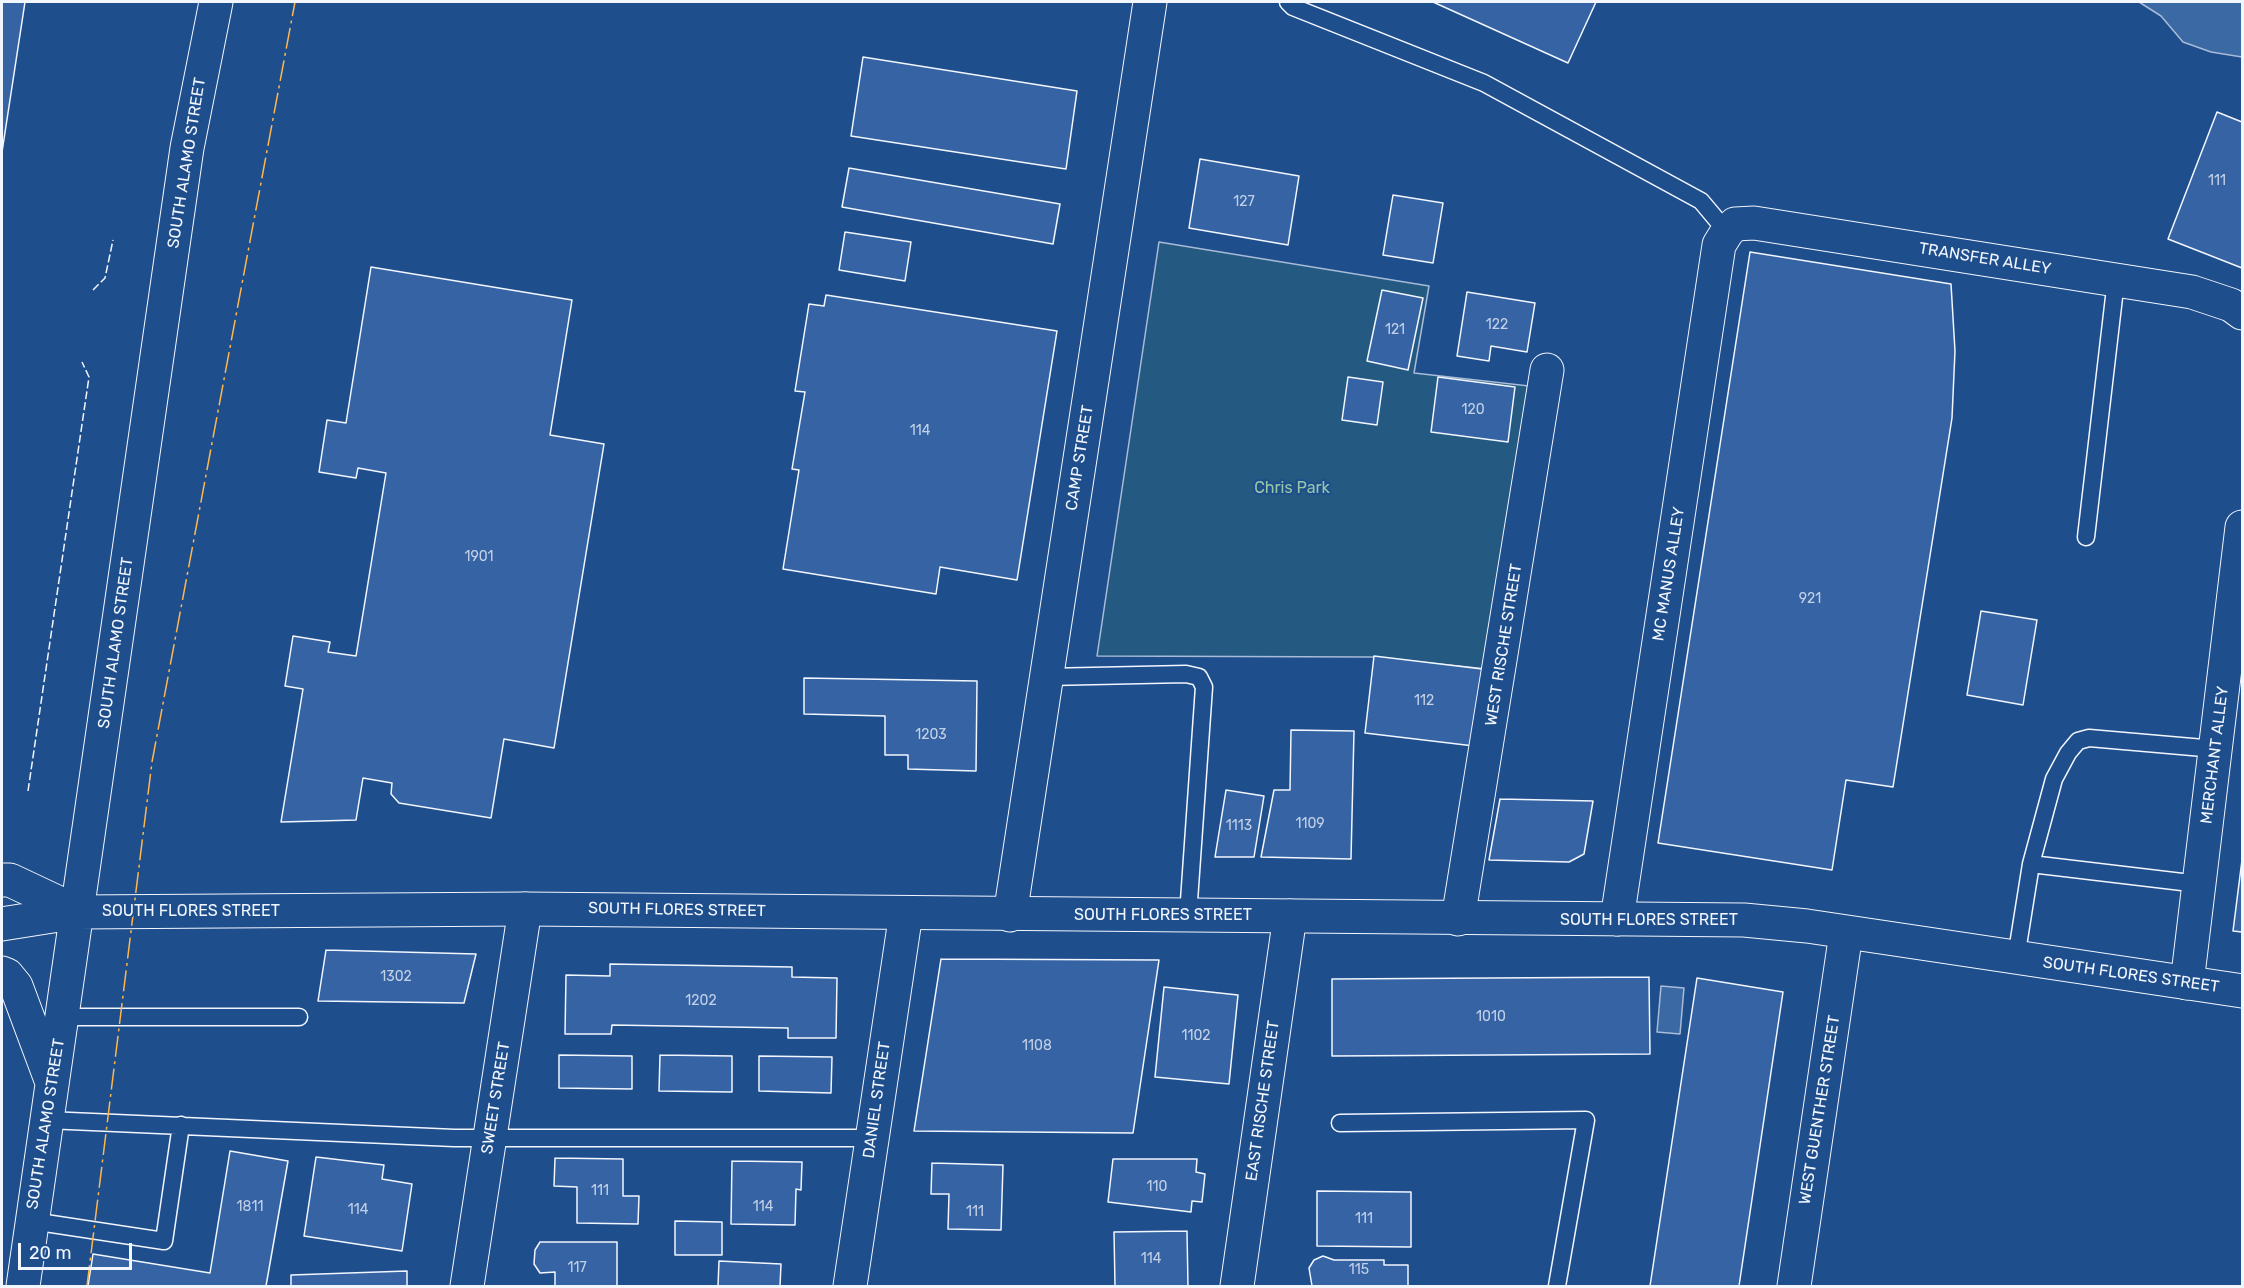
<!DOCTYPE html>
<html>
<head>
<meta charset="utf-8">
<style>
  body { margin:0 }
  #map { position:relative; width:2244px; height:1288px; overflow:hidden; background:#1f4e8c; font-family:Rubik,sans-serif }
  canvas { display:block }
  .frame { position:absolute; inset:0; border:3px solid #f2f6ff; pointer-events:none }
  .scale { position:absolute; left:18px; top:1243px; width:114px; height:27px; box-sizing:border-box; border:3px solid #f2f6ff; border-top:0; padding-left:8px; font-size:18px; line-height:21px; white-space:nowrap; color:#f2f6ff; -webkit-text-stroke:4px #1f4e8c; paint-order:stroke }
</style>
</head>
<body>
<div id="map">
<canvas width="2244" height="1288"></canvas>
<div class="frame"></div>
<div class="scale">20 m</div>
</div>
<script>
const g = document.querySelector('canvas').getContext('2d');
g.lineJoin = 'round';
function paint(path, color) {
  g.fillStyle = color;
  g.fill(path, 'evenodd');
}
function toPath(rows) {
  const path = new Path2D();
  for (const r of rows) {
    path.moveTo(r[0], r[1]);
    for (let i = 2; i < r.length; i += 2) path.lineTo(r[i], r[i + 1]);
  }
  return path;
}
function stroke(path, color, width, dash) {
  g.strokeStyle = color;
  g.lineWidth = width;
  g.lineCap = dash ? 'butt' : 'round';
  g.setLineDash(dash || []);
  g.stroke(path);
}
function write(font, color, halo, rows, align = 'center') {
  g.font = font + ' Rubik,sans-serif';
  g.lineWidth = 4.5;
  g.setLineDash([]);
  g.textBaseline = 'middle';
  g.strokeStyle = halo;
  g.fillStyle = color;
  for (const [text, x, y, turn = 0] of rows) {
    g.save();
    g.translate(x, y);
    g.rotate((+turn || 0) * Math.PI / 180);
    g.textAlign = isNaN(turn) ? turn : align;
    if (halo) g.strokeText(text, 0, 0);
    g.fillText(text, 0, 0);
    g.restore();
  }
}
const green = toPath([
  [1159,242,1429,286,1414,373,1529,386,1487,669,1372,657,1097,656,1159,242]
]);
const water = toPath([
  [2139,2,2242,2,2242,57,2211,52,2183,42,2161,16,2139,2],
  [1661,986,1684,988,1680,1034,1657,1032,1661,986]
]);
const building = toPath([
  [2,2,25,2,2,152,2,2],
  [1433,2,1596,2,1568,63,1433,2],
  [863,57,1077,91,1066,169,851,136,863,57],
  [2217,112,2242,122,2242,268,2168,239,2217,112],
  [1200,159,1299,176,1288,245,1189,228,1200,159],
  [849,168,1060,204,1053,244,842,207,849,168],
  [1393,195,1443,203,1433,263,1383,255,1393,195],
  [845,232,911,242,905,281,839,270,845,232],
  [1750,252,1951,284,1955,351,1952,418,1893,787,1846,780,1832,870,1658,843,1750,252],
  [371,267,572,300,550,435,604,444,554,748,504,739,491,818,399,803,391,794,392,783,363,778,356,820,281,822,303,689,285,686,293,636,330,642,328,652,356,656,386,473,358,468,356,478,319,472,327,420,346,423,371,267],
  [1382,290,1423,298,1408,370,1367,361,1382,290],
  [1467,292,1535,303,1527,352,1491,346,1489,361,1457,356,1467,292],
  [826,295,1057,331,1017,580,940,567,936,594,783,569,799,470,792,469,805,392,795,391,809,304,824,306,826,295],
  [1348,377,1383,382,1377,425,1342,420,1348,377],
  [1438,377,1515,387,1508,442,1431,432,1438,377],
  [1981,611,2037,620,2023,705,1967,695,1981,611],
  [1374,656,1482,669,1474,746,1365,733,1374,656],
  [804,678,977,681,976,771,908,769,908,755,885,755,885,716,804,714,804,678],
  [1291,730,1354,731,1351,859,1261,857,1274,790,1290,790,1291,730],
  [1226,790,1264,796,1254,857,1215,857,1226,790],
  [1500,799,1593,801,1584,854,1569,862,1489,860,1500,799],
  [2242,860,2242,932,2233,931,2242,860],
  [326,950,476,954,464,1003,318,1001,326,950],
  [941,959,1159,960,1133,1133,914,1131,941,959],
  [610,964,792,967,792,977,837,978,836,1038,788,1038,788,1028,612,1025,611,1034,565,1034,566,975,610,976,610,964],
  [1649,977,1650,1054,1332,1056,1332,979,1649,977],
  [1697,978,1783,992,1739,1286,1650,1286,1697,978],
  [1164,987,1238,995,1229,1084,1155,1077,1164,987],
  [559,1055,632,1056,632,1089,559,1088,559,1055],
  [660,1055,732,1056,732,1092,659,1091,660,1055],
  [759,1056,832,1057,831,1093,759,1091,759,1056],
  [230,1151,288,1161,266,1286,88,1286,93,1254,210,1273,230,1151],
  [316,1157,384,1165,382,1179,412,1184,402,1251,304,1236,316,1157],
  [555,1158,623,1159,623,1196,639,1196,638,1224,577,1223,577,1187,554,1186,555,1158],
  [1113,1159,1197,1159,1196,1172,1205,1174,1202,1202,1192,1201,1191,1212,1108,1202,1113,1159],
  [732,1161,802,1162,801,1190,796,1189,795,1225,731,1224,732,1161],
  [932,1163,1003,1165,1001,1230,948,1229,949,1194,931,1194,932,1163],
  [1317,1191,1411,1192,1411,1247,1317,1246,1317,1191],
  [675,1221,722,1222,722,1255,675,1255,675,1221],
  [1187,1231,1188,1286,1115,1286,1114,1232,1187,1231],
  [540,1242,617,1242,617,1286,555,1286,555,1272,540,1273,534,1264,535,1250,540,1242],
  [1323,1256,1334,1260,1384,1260,1384,1265,1408,1265,1408,1286,1312,1286,1309,1268,1314,1260,1323,1256],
  [719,1261,781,1264,780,1286,718,1286,719,1261],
  [407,1271,407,1286,291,1286,291,1275,407,1271]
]);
const service = toPath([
  [1288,2,1293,7,1484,83,1701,201,1727,232],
  [2086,537,2116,280],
  [1046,677,1186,674,1199,677,1204,687,1188,915],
  [2031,864,2054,779,2068,753,2078,741,2089,738,2215,749],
  [2016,958,2031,864,2199,884],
  [63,1017,299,1017],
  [47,1120,454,1138,872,1138],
  [1340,1123,1586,1120,1557,1286],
  [32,1221,164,1241,181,1125]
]);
const minor = toPath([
  [1010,915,1150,2],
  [1458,919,1547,370],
  [1617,919,1719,245,1727,232,1735,224,1754,223,2192,292,2231,305,2242,313],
  [2187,983,2242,527],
  [467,1286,525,909],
  [850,1286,906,913],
  [1237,1286,1290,916],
  [1794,1286,1846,933]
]);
const secondary = toPath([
  [2,880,10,880,78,912],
  [2,924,78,912,525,909,1744,920,1807,926,2242,991],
  [2,973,7,975,16,986,51,1080],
  [23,1286,187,148,216,2]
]);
const fence = toPath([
  [93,290,105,278,113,240],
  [28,791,89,377,82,362]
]);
const power = toPath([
  [87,1286,152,762,295,2]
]);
const numberNames = [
  ["111",2217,181],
  ["127",1244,202],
  ["122",1497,325],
  ["121",1395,330],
  ["120",1473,410],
  ["114",920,431],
  ["1901",479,557],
  ["921",1810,599],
  ["112",1424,701],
  ["1203",931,735],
  ["1109",1310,824],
  ["1113",1239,826],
  ["1302",396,977],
  ["1202",701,1001],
  ["1010",1491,1017],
  ["1102",1196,1036],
  ["1108",1037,1046],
  ["110",1157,1187],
  ["111",600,1191],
  ["1811",250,1207],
  ["114",763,1207],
  ["114",358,1210],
  ["111",975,1212],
  ["111",1364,1219],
  ["114",1151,1259],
  ["117",577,1268],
  ["115",1359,1270]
];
const streetNames = [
  ["SOUTH ALAMO STREET",187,163,-81],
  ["TRANSFER ALLEY",1985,259,9],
  ["CAMP STREET",1080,458,-81],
  ["MC MANUS ALLEY",1669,574,-81],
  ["SOUTH ALAMO STREET",116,643,-82],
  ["WEST RISCHE STREET",1504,645,-81],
  ["MERCHANT ALLEY",2215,755,-83],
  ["SOUTH FLORES STREET",677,910,1],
  ["SOUTH FLORES STREET",191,911],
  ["SOUTH FLORES STREET",1163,915],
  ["SOUTH FLORES STREET",1649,920],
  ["SOUTH FLORES STREET",2131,975,8],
  ["SWEET STREET",496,1098,-81],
  ["DANIEL STREET",877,1100,-82],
  ["EAST RISCHE STREET",1263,1101,-82],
  ["WEST GUENTHER STREET",1820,1110,-81],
  ["SOUTH ALAMO STREET",46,1124,-81]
];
const parkNames = [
  ["Chris Park",1292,488]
];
paint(green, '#245a82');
stroke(green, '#a8bbd7', 1.5);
paint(water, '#3b69a3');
stroke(water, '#a8bbd7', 1.5);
paint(building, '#3563a3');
stroke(building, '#f2f6ff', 1.5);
stroke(service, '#f2f6ff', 19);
stroke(minor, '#f2f6ff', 35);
stroke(secondary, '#f2f6ff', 35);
stroke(service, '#1f4e8c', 16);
stroke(minor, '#1f4e8c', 33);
stroke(secondary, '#1f4e8c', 33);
stroke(fence, '#f2f6ff', 1.5, [8, 3]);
stroke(power, '#ffb74d', 1.5, [21, 4.5, 3, 4.5]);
write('14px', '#c3d1e8', null, numberNames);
write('16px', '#f2f6ff', '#1f4e8c', streetNames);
write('16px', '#97c8a6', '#1f4e8c', parkNames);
</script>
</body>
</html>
